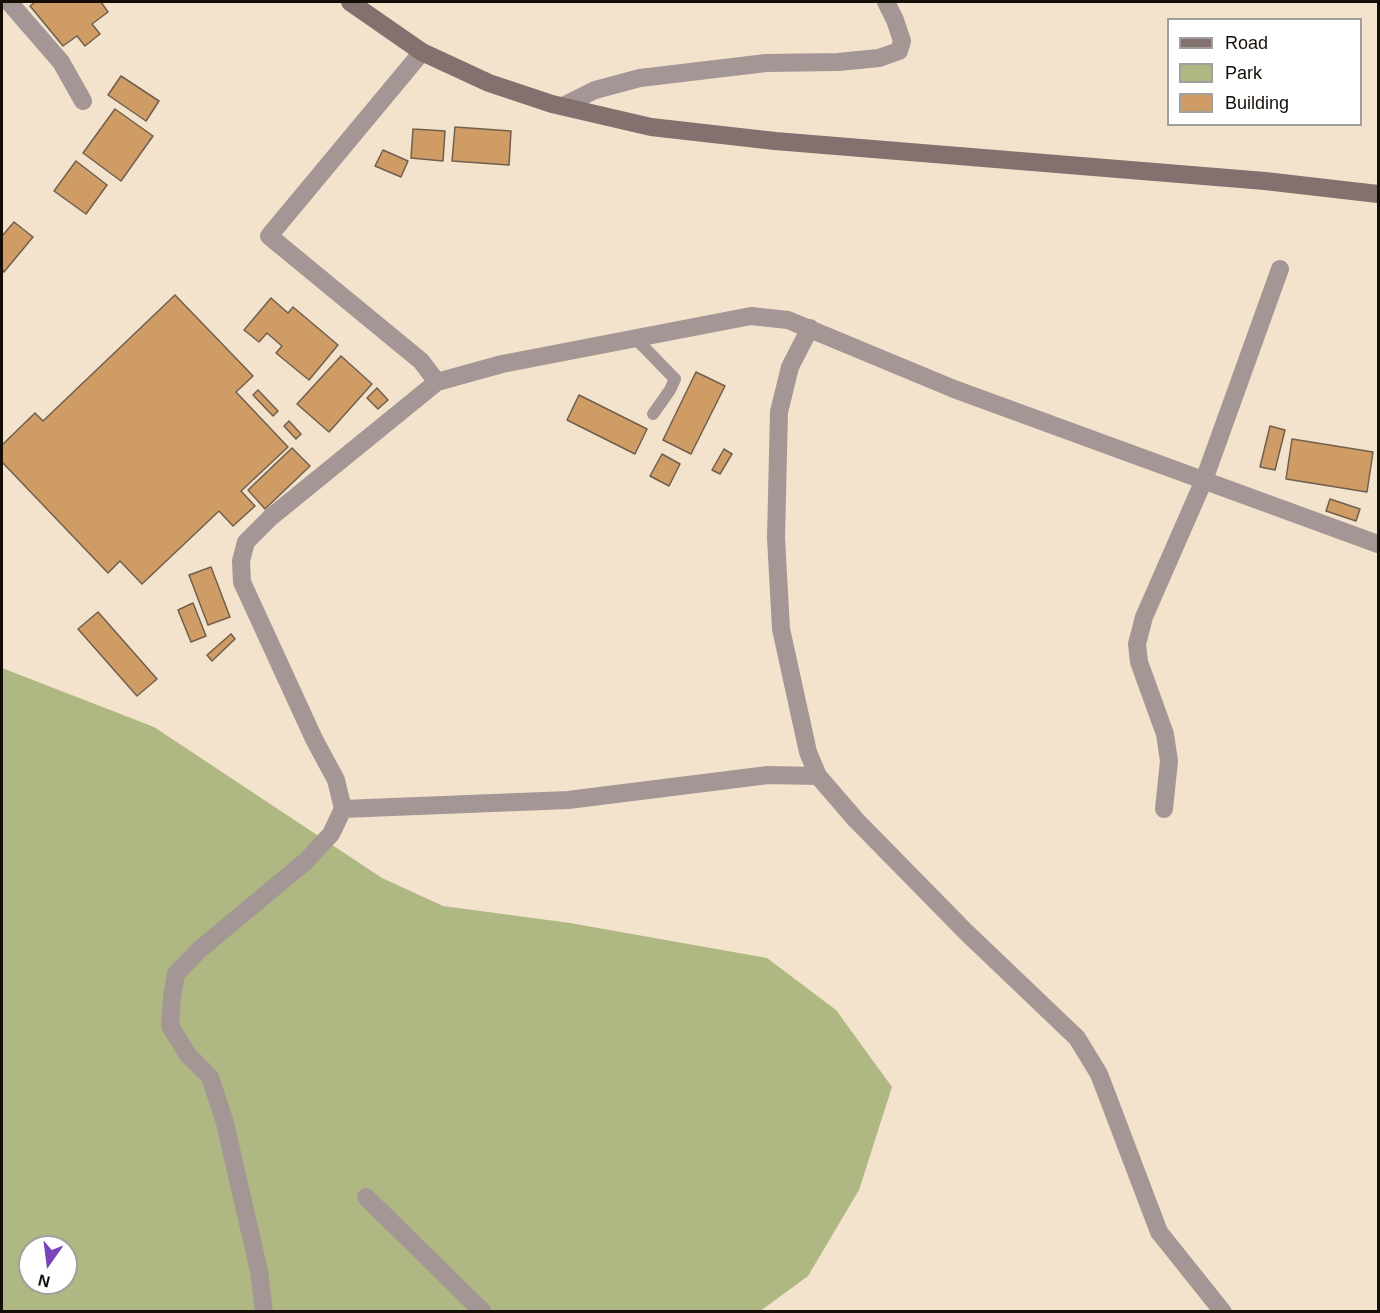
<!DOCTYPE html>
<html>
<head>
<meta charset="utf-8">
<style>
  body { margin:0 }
  #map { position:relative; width:1380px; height:1313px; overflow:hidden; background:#f3e2cc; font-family:Helvetica,sans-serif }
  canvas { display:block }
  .frame { position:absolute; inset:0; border:3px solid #140e07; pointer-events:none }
  .legend { position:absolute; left:1167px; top:18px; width:195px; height:108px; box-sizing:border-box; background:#fff; border:2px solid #a19f9c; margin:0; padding:8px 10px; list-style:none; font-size:18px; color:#140e07 }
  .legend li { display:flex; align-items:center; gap:12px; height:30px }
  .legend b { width:30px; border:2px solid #a19f9c }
  .north { position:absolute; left:18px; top:1235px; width:60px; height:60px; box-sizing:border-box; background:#fff; border:2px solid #a19f9c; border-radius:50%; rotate:194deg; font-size:16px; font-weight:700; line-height:24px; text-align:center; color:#140e07 }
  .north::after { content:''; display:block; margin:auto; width:21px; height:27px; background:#7944bb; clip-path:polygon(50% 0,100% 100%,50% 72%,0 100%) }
</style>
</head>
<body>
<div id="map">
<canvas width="1380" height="1313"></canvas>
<div class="frame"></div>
<ul class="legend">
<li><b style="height:8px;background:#83716f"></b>Road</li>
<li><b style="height:16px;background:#afb882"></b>Park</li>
<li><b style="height:16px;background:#ce9c64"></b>Building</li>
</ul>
<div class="north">N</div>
</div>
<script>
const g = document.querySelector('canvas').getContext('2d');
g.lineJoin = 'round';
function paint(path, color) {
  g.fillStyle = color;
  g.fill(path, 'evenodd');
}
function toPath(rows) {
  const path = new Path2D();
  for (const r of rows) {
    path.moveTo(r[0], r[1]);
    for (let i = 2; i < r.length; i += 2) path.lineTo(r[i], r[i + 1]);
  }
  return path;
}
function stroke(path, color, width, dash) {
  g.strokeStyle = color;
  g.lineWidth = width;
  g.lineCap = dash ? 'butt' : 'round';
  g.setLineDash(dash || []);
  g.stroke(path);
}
const green = toPath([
  [2,668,154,727,382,878,443,906,570,923,767,958,836,1010,892,1087,859,1190,808,1276,759,1312,2,1311],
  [30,1247,66,1247,66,1283,30,1283]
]);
const building = toPath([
  [35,2,101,2,108,12,92,24,100,34,85,46,77,36,63,46,30,6,35,2],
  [121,76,159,101,146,121,108,95,121,76],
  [115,109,153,136,121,181,83,153,115,109],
  [455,127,511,131,509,165,452,161,455,127],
  [413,129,445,131,443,161,411,158,413,129],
  [383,150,408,161,401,177,375,166,383,150],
  [76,161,107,185,86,214,54,191,76,161],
  [14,222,33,237,4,272,2,269,2,236,14,222],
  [175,295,253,376,236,392,288,447,241,491,255,506,233,526,219,511,142,584,120,561,108,573,2,462,2,445,35,413,43,421,175,295],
  [271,298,288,313,293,307,338,345,309,380,276,353,282,346,267,333,259,342,244,330,271,298],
  [341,356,372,384,329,432,297,404,341,356],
  [696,372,725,386,691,454,663,440,696,372],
  [377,388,388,400,378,409,367,398,377,388],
  [258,390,278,411,273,416,253,395,258,390],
  [579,395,647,429,635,454,567,420,579,395],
  [289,421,301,434,296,439,284,426,289,421],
  [1270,426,1285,430,1275,470,1260,467,1270,426],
  [1292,439,1373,452,1367,492,1286,479,1292,439],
  [292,448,310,466,265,509,248,490,292,448],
  [724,449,732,454,720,474,712,470,724,449],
  [662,454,680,464,669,486,650,476,662,454],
  [1330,499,1360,509,1356,521,1326,511,1330,499],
  [211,567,230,617,208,625,189,575,211,567],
  [193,603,206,636,191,642,178,610,193,603],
  [98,612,157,679,137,696,78,629,98,612],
  [231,634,235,639,212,661,207,655,231,634]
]);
const lane = toPath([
  [636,339,675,379,670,390,653,414]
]);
const street = toPath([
  [9,2,61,62,83,101],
  [422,52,269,236,421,361,437,382,502,364,751,316,788,320,954,389,1378,544],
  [563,106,595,90,640,78,766,63,838,62,879,58,899,51,902,41,895,20,886,2],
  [810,328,790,367,779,412,776,538,781,629,808,752,818,776,856,820,966,932,1077,1038,1099,1074,1159,1232,1223,1312],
  [343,809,568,800,768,775,818,776],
  [1164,809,1169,761,1165,734,1139,662,1137,644,1144,617,1204,480,1280,269],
  [366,1197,483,1312],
  [264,1312,259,1271,225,1123,210,1077,188,1055,170,1026,172,997,176,974,199,950,306,861,331,834,343,809,336,780,314,739,242,582,241,561,246,542,271,517,437,382]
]);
const secondary = toPath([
  [350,2,422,52,489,83,552,104,651,127,775,141,1265,181,1378,194]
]);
paint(green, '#afb882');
paint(building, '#ce9c64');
stroke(building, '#705f4e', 1.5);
stroke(lane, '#a39695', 12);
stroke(street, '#a39695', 18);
stroke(secondary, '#83716f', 18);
</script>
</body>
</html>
